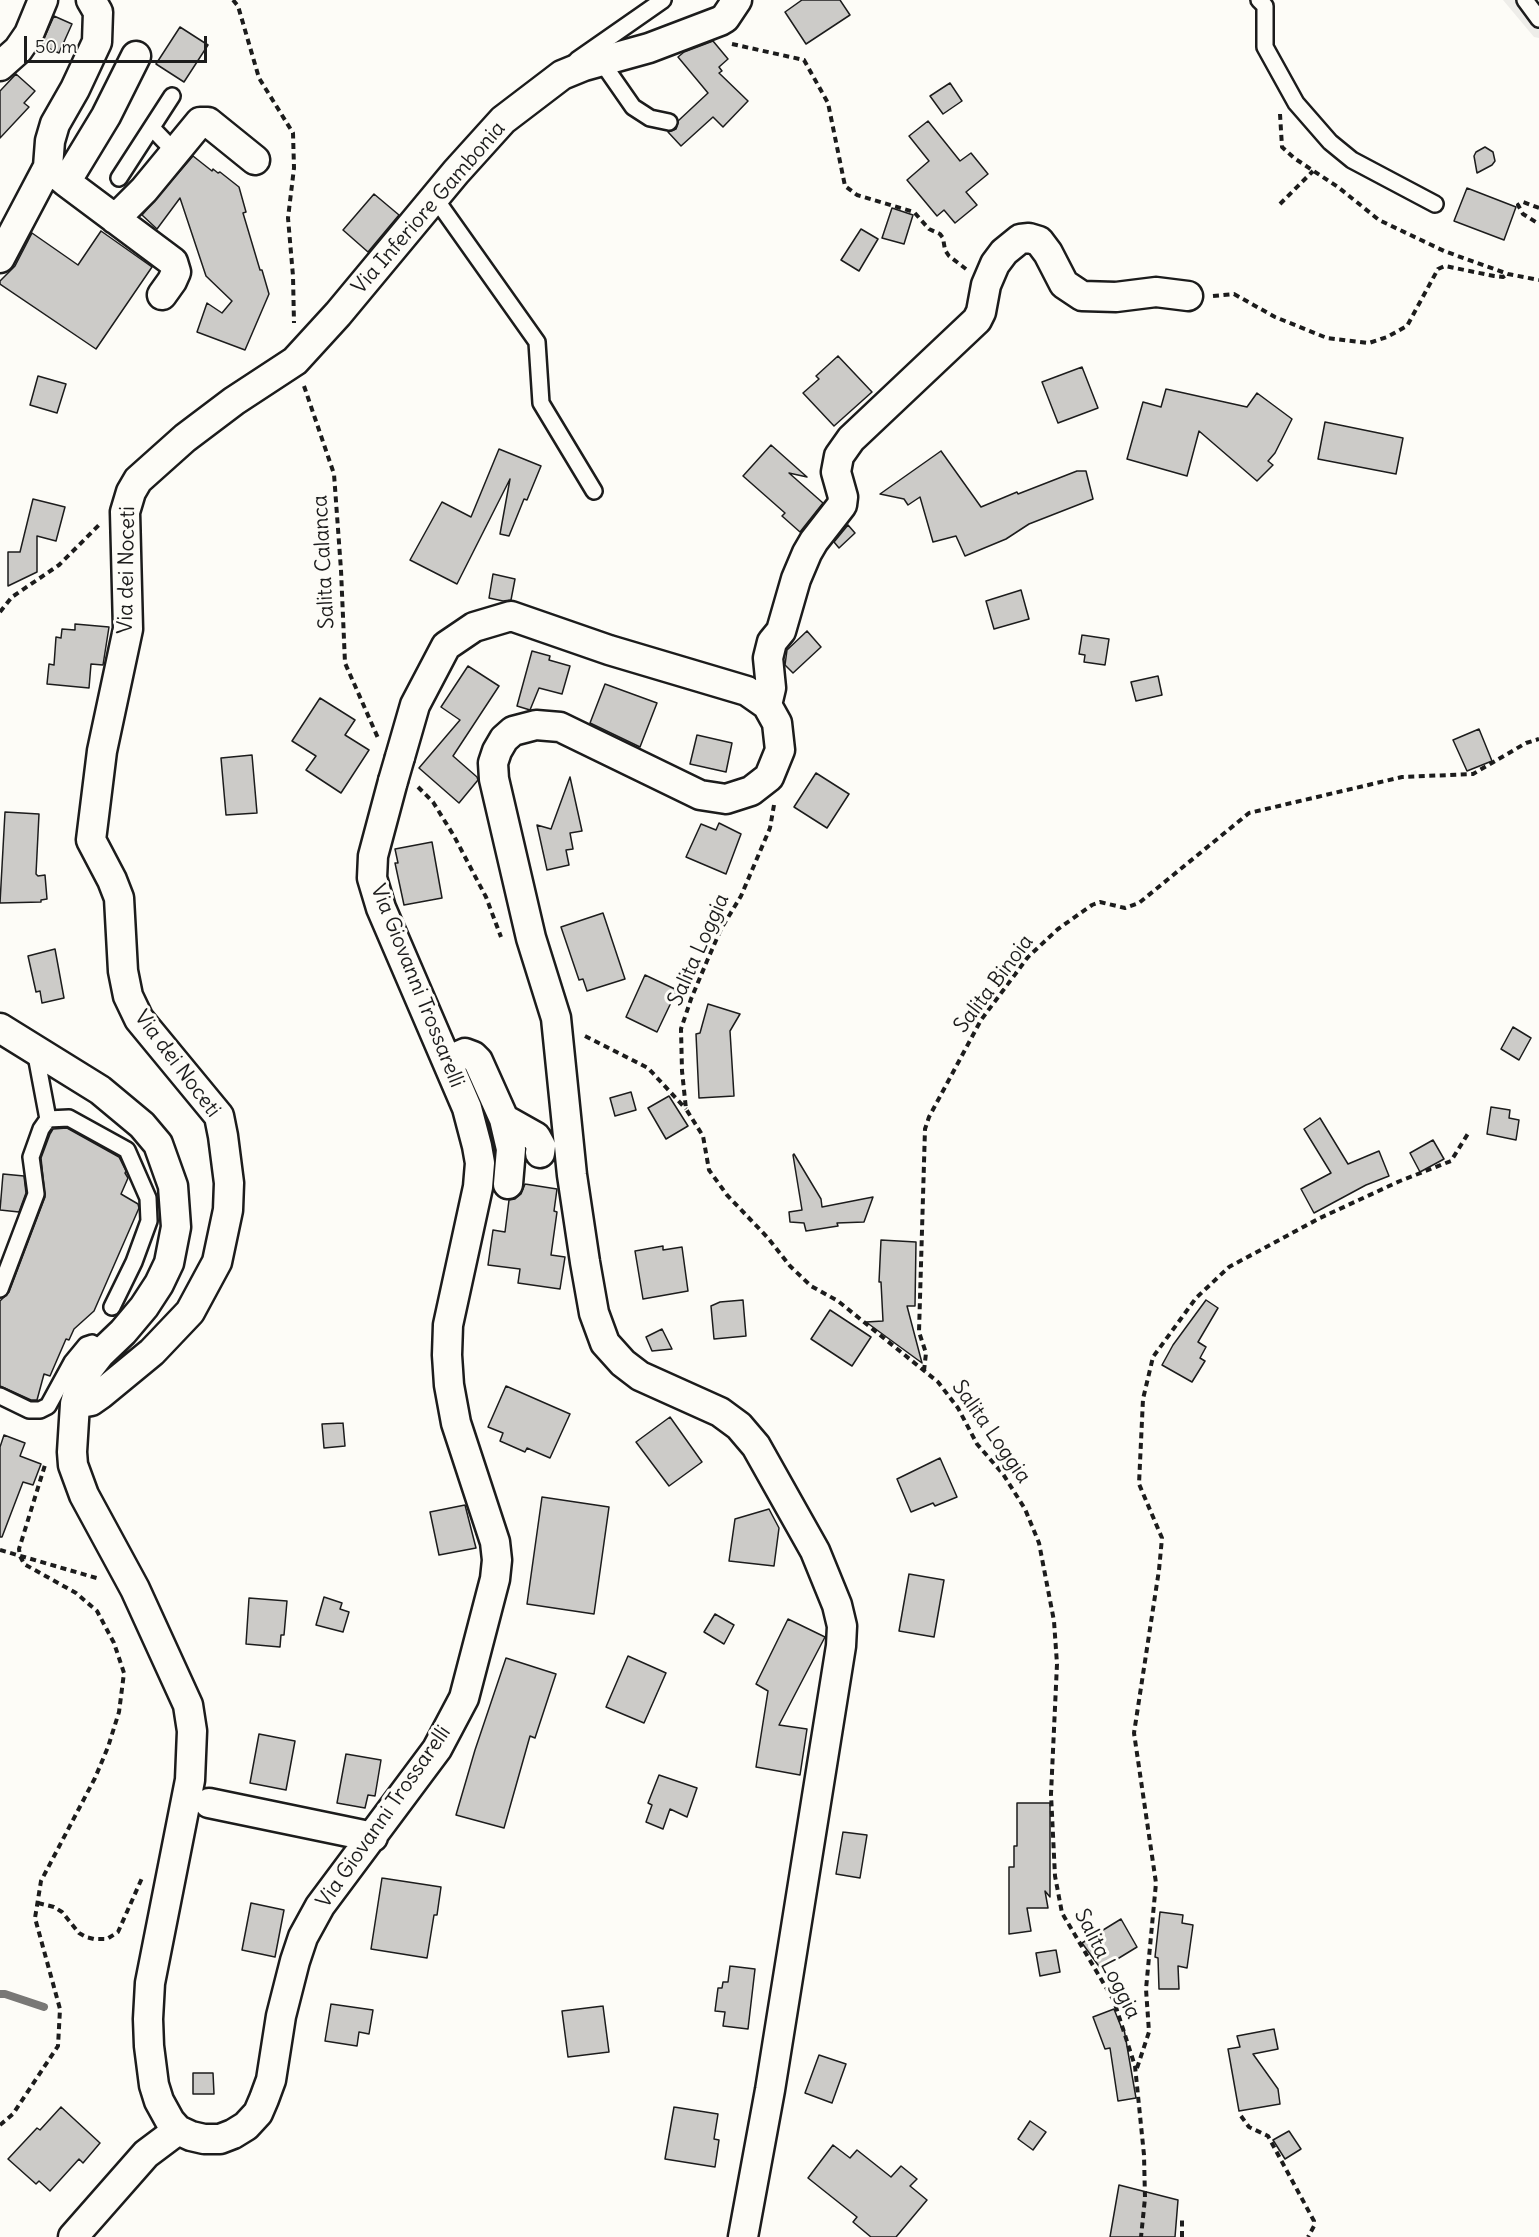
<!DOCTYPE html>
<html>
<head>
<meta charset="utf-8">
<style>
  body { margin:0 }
  #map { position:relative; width:1539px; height:2237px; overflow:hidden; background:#fdfcf7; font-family:Delius,sans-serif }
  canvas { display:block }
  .scale { position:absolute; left:24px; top:36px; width:183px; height:27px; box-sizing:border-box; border:3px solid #1c1c1c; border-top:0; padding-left:8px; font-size:18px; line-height:21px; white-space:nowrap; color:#1c1c1c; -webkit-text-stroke:4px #fdfcf7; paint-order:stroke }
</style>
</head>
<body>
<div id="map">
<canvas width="1539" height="2237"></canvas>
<div class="scale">50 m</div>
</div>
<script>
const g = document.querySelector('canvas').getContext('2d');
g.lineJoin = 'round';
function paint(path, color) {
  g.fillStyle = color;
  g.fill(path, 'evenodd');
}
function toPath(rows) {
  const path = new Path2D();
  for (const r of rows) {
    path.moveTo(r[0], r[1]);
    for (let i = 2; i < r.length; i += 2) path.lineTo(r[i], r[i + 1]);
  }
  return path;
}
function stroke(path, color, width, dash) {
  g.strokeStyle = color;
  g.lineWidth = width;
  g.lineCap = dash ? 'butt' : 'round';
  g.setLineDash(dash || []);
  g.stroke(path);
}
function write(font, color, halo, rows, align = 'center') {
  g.font = font + ' Delius,sans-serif';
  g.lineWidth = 6;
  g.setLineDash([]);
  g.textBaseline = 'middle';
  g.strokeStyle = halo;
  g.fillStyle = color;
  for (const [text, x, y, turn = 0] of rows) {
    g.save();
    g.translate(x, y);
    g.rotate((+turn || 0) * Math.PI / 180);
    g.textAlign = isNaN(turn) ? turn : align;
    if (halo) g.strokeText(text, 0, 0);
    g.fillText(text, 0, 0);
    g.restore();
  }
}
const built = toPath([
  [1503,0,1539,0,1539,38,1534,37]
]);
const stream = toPath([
  [0,1994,5,1994,44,2007]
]);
const building = toPath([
  [802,0,840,0,850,15,806,44,785,12,802,0],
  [54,16,72,24,59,53,41,45,54,16],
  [180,27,208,45,184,82,156,64,180,27],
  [713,41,728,59,719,67,722,71,719,73,748,101,723,127,713,117,681,146,668,132,676,129,678,121,708,93,678,57,684,52,713,41],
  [16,74,35,91,24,103,29,107,0,138,0,91,16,74],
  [950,83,962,101,943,114,930,96,950,83],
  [928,121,960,161,971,153,988,174,966,192,977,205,955,223,944,210,937,216,907,180,929,161,909,136,928,121],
  [1485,147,1493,152,1495,161,1492,165,1477,173,1474,156,1476,152,1485,147],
  [193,156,212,171,213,169,218,173,220,172,239,187,246,212,243,213,260,270,262,270,269,294,245,350,197,332,207,303,222,313,232,301,206,276,180,198,157,229,142,215,193,156],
  [1467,188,1516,207,1504,240,1454,221,1467,188],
  [374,194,399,215,368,252,343,230,374,194],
  [892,208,913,215,904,244,882,238,892,208],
  [861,229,878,239,859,271,841,260,861,229],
  [101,231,152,267,96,349,0,284,0,281,15,266,32,233,78,265,101,231],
  [838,356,872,392,834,426,803,393,819,379,816,376,838,356],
  [1082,367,1098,408,1058,423,1042,382,1082,367],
  [38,376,66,384,57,413,30,405,38,376],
  [1166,389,1247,407,1257,393,1292,419,1275,453,1268,461,1273,465,1257,481,1199,431,1187,476,1127,459,1143,402,1161,407,1166,389],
  [1325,422,1403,438,1396,474,1318,459,1325,422],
  [771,445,807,477,789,473,823,503,800,532,782,516,785,513,743,476,771,445],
  [499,449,541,466,527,500,524,499,509,536,500,534,510,479,457,584,410,560,442,502,471,517,499,449],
  [941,451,981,507,1017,492,1018,494,1077,471,1086,471,1093,499,1029,524,1006,539,965,556,956,536,933,542,920,497,908,505,904,499,880,494,941,451],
  [33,499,65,507,56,541,37,536,37,572,8,586,8,552,20,552,33,499],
  [848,525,855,533,839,548,834,542,848,525],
  [493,574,515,579,511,600,503,601,489,598,493,574],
  [1021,590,1029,619,994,629,986,601,1021,590],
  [75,624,109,627,103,665,91,664,89,688,47,684,49,664,54,665,56,637,61,638,62,629,75,630,75,624],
  [807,631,821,647,793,673,785,665,787,650,807,631],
  [1082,635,1109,639,1105,665,1084,662,1085,655,1079,654,1082,635],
  [532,651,550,656,549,660,570,666,562,694,539,688,530,710,517,706,532,651],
  [468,666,499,686,453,756,477,777,478,780,459,803,419,768,460,720,441,707,468,666],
  [1158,676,1162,695,1136,701,1131,682,1158,676],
  [605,684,657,703,640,747,590,723,605,684],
  [320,698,355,720,345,735,369,750,341,793,306,770,316,756,292,741,320,698],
  [1479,729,1492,761,1467,771,1453,740,1479,729],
  [697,735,732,743,726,772,690,764,697,735],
  [252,755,257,813,226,815,221,758,252,755],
  [816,773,849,794,827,828,794,807,816,773],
  [570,777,582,831,570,833,573,849,566,850,569,865,547,870,537,825,551,829,570,777],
  [5,812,39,814,36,874,38,876,45,875,47,899,41,900,41,902,0,903,5,812],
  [719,823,741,834,726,874,686,857,701,824,716,830,719,823],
  [432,842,442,898,404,905,395,863,398,863,395,849,432,842],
  [603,913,625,979,587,991,583,979,579,980,561,927,603,913],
  [55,949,64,998,42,1003,40,991,36,992,28,956,55,949],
  [645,975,677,990,657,1032,626,1017,645,975],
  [708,1004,740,1014,730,1031,734,1096,699,1098,696,1034,700,1033,708,1004],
  [1513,1027,1531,1038,1519,1060,1501,1049,1513,1027],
  [631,1092,636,1110,615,1116,610,1098,631,1092],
  [669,1096,688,1126,666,1139,648,1108,669,1096],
  [1491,1107,1510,1110,1509,1118,1519,1120,1516,1140,1487,1134,1491,1107],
  [1320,1118,1348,1164,1379,1151,1389,1176,1366,1185,1314,1213,1301,1189,1331,1173,1304,1129,1320,1118],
  [67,1128,119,1157,126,1171,125,1173,128,1178,121,1194,138,1204,139,1208,94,1311,74,1329,69,1340,66,1339,50,1376,44,1374,37,1400,31,1400,0,1386,0,1301,9,1292,45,1197,41,1158,50,1134,53,1129,67,1128],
  [1433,1140,1444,1159,1420,1172,1410,1153,1433,1140],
  [794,1154,821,1199,822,1207,873,1197,864,1222,837,1223,838,1226,806,1231,804,1223,790,1222,789,1212,802,1210,793,1155,794,1154],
  [3,1174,24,1176,26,1193,19,1212,0,1210,3,1174],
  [525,1184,557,1189,554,1211,557,1212,551,1255,565,1257,560,1289,518,1283,520,1269,488,1265,493,1230,505,1232,509,1200,515,1199,521,1194,525,1184],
  [881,1240,916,1242,915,1306,907,1306,922,1363,866,1322,883,1321,881,1282,879,1282,881,1240],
  [663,1246,663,1250,682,1247,688,1291,643,1299,635,1251,663,1246],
  [743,1300,746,1336,714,1339,711,1306,720,1302,743,1300],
  [1206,1300,1218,1308,1198,1342,1206,1347,1200,1358,1205,1361,1192,1382,1162,1365,1173,1345,1206,1300],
  [830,1310,871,1337,852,1366,811,1339,830,1310],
  [662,1329,672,1349,652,1351,646,1337,662,1329],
  [506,1386,570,1414,550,1458,527,1448,525,1452,500,1441,503,1433,488,1427,506,1386],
  [670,1417,702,1462,669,1486,636,1442,670,1417],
  [343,1423,345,1446,324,1448,322,1424,343,1423],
  [4,1435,25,1443,20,1456,41,1464,33,1485,23,1482,2,1537,0,1537,0,1447,4,1435],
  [940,1458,957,1497,935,1506,933,1503,911,1512,897,1479,940,1458],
  [542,1497,609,1507,594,1614,527,1604,542,1497],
  [465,1505,476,1548,439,1555,430,1512,465,1505],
  [769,1509,779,1528,774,1566,729,1561,735,1519,769,1509],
  [909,1574,944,1580,934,1637,899,1631,909,1574],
  [324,1597,342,1603,340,1609,349,1612,343,1632,316,1625,324,1597],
  [249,1598,287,1601,284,1635,281,1635,280,1647,246,1644,249,1598],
  [715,1614,734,1625,724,1644,704,1632,715,1614],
  [788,1619,825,1637,779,1725,807,1729,800,1775,756,1767,768,1691,756,1684,788,1619],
  [628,1656,666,1673,644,1723,606,1707,628,1656],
  [506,1658,556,1674,535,1738,530,1736,504,1828,456,1815,475,1750,506,1658],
  [259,1734,295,1741,286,1790,250,1783,259,1734],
  [346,1754,381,1760,375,1796,368,1795,365,1808,337,1803,346,1754],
  [659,1775,697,1788,687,1817,670,1809,663,1829,646,1822,652,1805,648,1803,659,1775],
  [1017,1803,1050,1803,1050,1897,1045,1891,1048,1908,1027,1908,1031,1931,1009,1934,1009,1867,1014,1867,1014,1846,1017,1846,1017,1803],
  [843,1832,867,1835,860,1878,836,1874,843,1832],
  [382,1878,441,1887,437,1915,434,1915,427,1958,371,1949,382,1878],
  [251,1903,284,1910,275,1957,242,1950,251,1903],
  [1160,1912,1183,1915,1182,1923,1193,1925,1187,1968,1178,1966,1179,1989,1159,1989,1158,1958,1155,1957,1160,1912],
  [1121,1919,1137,1947,1101,1969,1082,1943,1121,1919],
  [1056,1950,1060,1972,1040,1976,1036,1953,1056,1950],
  [730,1966,755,1969,748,2029,723,2026,725,2012,715,2011,718,1988,722,1988,723,1982,728,1982,730,1966],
  [331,2004,373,2010,369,2034,359,2032,357,2046,325,2041,331,2004],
  [603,2006,609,2052,568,2057,562,2011,603,2006],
  [1114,2009,1122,2029,1124,2029,1136,2098,1118,2101,1110,2048,1105,2049,1093,2017,1114,2009],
  [1274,2029,1278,2049,1253,2054,1278,2089,1280,2104,1239,2111,1228,2049,1240,2047,1237,2036,1274,2029],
  [819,2055,846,2064,832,2103,805,2093,819,2055],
  [193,2073,213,2073,214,2094,193,2094,193,2073],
  [61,2107,100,2143,83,2163,79,2159,50,2191,39,2181,36,2184,8,2159,37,2128,40,2130,61,2107],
  [674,2107,718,2114,714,2139,719,2140,715,2167,665,2159,674,2107],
  [1030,2121,1046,2132,1033,2150,1018,2139,1030,2121],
  [1289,2131,1301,2149,1285,2159,1273,2140,1289,2131],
  [833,2145,850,2158,857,2150,891,2177,901,2166,917,2179,910,2186,927,2200,896,2237,871,2237,853,2222,857,2217,808,2178,833,2145],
  [1119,2185,1178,2200,1175,2237,1110,2237,1119,2185]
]);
const path = toPath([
  [233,0,238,6,259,78,293,133,294,168,288,218,293,276,294,323],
  [732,44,804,60,828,103,845,186,857,195,914,212,929,229,940,234,943,238,945,250,949,256,966,269],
  [1280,114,1282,147,1294,158,1338,187,1379,220,1444,251,1508,274,1539,280],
  [1280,204,1313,171],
  [1539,208,1523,202,1518,205,1523,214,1539,224],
  [1213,296,1234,294,1275,317,1327,338,1369,343,1387,337,1407,326,1438,269,1445,266,1494,276,1503,277,1508,274],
  [304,386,334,474,341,570,345,663,378,738],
  [0,612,12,597,59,565,99,525],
  [418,787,433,802,454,836,486,897,501,937],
  [774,805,770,828,741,896,721,929,707,961,691,999,681,1029,682,1071,686,1109,703,1136,709,1170,727,1195,768,1238,790,1266,811,1286,838,1301,938,1382,958,1408,977,1444,1003,1474,1025,1509,1039,1543,1054,1621,1057,1664,1051,1794,1055,1876,1062,1913,1114,2001,1135,2066,1144,2155,1145,2198,1141,2237],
  [585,1036,648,1068,686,1109],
  [924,1371,926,1353,919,1332,925,1129,929,1117,981,1020,1028,957,1058,929,1092,905,1100,902,1125,908,1139,903,1249,813,1402,777,1473,774,1526,743,1539,739],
  [0,1550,100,1579],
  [38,1903,54,1907,62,1912,79,1933,86,1937,94,1939,107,1939,118,1932,142,1878],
  [1137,2068,1149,2032,1146,1989,1156,1883,1134,1733,1159,1570,1162,1538,1139,1484,1143,1399,1153,1357,1196,1298,1229,1267,1320,1218,1400,1181,1451,1161,1469,1132],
  [1241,2116,1249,2127,1268,2136,1314,2221,1314,2226,1308,2237],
  [0,2125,13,2114,58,2046,60,2009,35,1918,41,1881,95,1778,108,1747,119,1712,124,1673,114,1643,97,1611,76,1593,24,1564,20,1556,19,1549,45,1465],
  [1182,2237,1182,2220]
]);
const service = toPath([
  [1259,0,1265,6,1265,47,1296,103,1330,142,1352,160,1435,204],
  [1525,0,1539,19],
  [577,60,663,0],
  [601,61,633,107,650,118,669,122],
  [152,128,175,152],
  [119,178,172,96],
  [435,198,537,342,541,403,594,491],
  [35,1050,48,1119],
  [0,1289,36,1194,31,1157,41,1129,48,1119,69,1118,127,1150,148,1198,149,1221,134,1262,112,1307],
  [0,1396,29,1410,40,1410,48,1406,72,1362,86,1345,92,1343,105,1350]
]);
const minor = toPath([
  [91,0,98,12,97,42,75,89,55,124,50,141,48,167,66,182,106,116,136,56],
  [0,66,18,50,29,34,43,0],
  [66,182,173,262,176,272,172,281,162,295],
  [115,219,144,190,200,122,208,122,255,160],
  [0,258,48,167],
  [767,705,771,688,768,658,772,642,781,631,796,579,807,553,814,541,842,505,843,497,836,472,839,456,851,439,977,320,981,312,986,285,995,264,1004,252,1020,239,1029,238,1039,241,1048,253,1064,284,1082,296,1116,297,1156,292,1188,296],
  [400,757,415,705,446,646,474,627,511,616,609,650,747,691,767,705,777,723,780,750,769,777,751,791,726,799,700,795,560,727,536,725,513,731,504,739,497,751,493,763,494,779,531,938,556,1018,572,1175,585,1262,594,1313,605,1343,623,1363,640,1376,720,1412,739,1426,756,1446,815,1551,837,1605,842,1626,841,1646,770,2090,743,2237],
  [0,1028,100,1090,142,1125,158,1144,173,1186,176,1227,169,1263,159,1284,144,1307,123,1332,100,1354,86,1372,78,1392,75,1404,72,1452,73,1465,84,1495,135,1589,188,1705,192,1731,190,1780,150,1983,148,2019,149,2046,154,2085,159,2101,170,2121,178,2130,191,2136,204,2139,220,2139,233,2134,246,2126,258,2113,264,2099,271,2080,281,2016,295,1961,303,1937,320,1906,437,1749,464,1698,495,1579,497,1560,495,1542,456,1423,449,1385,447,1355,448,1325,478,1187,480,1163,477,1146,467,1108,381,908,372,878,373,856,393,781],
  [447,1061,465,1053,473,1056,478,1061,504,1119,511,1149,508,1184],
  [504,1119,536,1137,541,1146,540,1153],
  [75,1404,91,1401,101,1394,152,1352,190,1312,217,1262,228,1210,229,1183,223,1136,219,1116,139,1019,128,996,123,971,119,898,112,880,91,840,102,751,128,629,125,512,131,492,138,480,185,438,234,401,295,361,338,314,456,172,503,120,562,75,584,66,649,48,720,21,725,18,737,0],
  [209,1803,373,1837],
  [73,2237,146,2154,178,2130]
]);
const minorBridge = toPath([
  [393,781,400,757]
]);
const streetNames = [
  ["Via Inferiore Gambonia",429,208,-49],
  ["Salita Calanca",324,562,-93],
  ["Via dei Noceti",127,570,-89],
  ["Salita Loggia",699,950,-66],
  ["Salita Binoia",994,984,-53],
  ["Via Giovanni Trossarelli",417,986,68],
  ["Via dei Noceti",177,1064,53],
  ["Salita Loggia",991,1432,55],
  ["Via Giovanni Trossarelli",384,1817,-55],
  ["Salita Loggia",1107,1964,63]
];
paint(built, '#eeede9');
stroke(stream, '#797876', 8);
paint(building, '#cccbc8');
stroke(building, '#1c1c1c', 1.5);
stroke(service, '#1c1c1c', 20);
stroke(minor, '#1c1c1c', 33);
stroke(path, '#1c1c1c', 4, [6, 4.5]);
stroke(service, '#fdfcf7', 15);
stroke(minor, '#fdfcf7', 28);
stroke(minorBridge, '#1c1c1c', 33, []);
stroke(minorBridge, '#fdfcf7', 28);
write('21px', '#1c1c1c', '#fdfcf7', streetNames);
</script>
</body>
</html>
